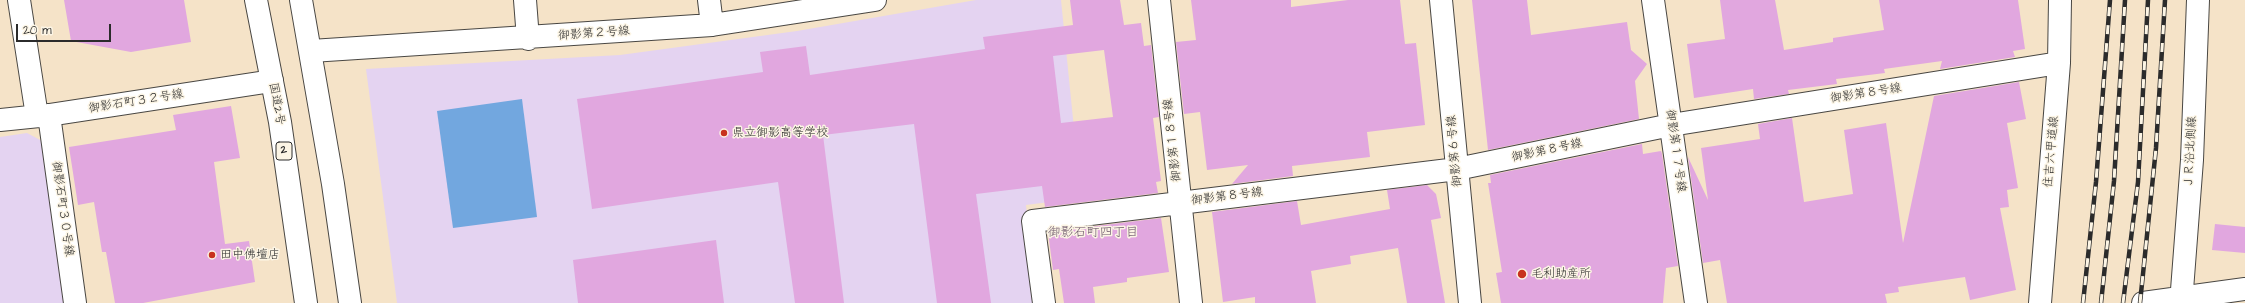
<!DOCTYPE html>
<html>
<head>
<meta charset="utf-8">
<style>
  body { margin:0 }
  #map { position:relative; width:2245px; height:303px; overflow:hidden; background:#f5e3c8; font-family:"Architects Daughter",sans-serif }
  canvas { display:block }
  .scale { position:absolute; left:16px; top:24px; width:95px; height:18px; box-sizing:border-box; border:2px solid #2b2b2b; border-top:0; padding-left:5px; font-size:12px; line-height:14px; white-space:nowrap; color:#2b2b2b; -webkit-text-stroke:3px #fcf5e5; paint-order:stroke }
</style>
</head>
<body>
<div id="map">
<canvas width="2245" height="303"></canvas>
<div class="scale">20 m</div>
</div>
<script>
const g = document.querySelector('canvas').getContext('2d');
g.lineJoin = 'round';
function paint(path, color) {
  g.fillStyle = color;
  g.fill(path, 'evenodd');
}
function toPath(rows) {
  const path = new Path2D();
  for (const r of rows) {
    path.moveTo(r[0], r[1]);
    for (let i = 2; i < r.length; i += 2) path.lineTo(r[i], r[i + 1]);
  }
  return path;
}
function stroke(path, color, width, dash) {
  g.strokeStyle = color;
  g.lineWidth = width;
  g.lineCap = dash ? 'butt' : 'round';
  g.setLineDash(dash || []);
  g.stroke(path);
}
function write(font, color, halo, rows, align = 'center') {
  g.font = font + ' "Architects Daughter","Klee One",sans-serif';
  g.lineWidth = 3;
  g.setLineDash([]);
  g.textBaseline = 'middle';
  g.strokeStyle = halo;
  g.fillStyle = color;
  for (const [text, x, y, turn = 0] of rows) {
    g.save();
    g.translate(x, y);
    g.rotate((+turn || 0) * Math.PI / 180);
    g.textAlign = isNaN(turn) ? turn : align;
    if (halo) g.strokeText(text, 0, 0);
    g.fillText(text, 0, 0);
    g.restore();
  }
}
const built = toPath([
  [976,0,1061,0,1081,198,1026,205,1036,303,397,303,366,69,620,55,797,31],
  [27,133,42,141,66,303,0,303,0,137]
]);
const water = toPath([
  [522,99,537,217,453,228,437,111]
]);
const building = toPath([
  [64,0,184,0,191,42,131,52,71,41],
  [1070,0,1120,0,1124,25,1141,23,1144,46,1151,45,1159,117,1153,118,1161,181,1156,182,1158,193,1045,207,1042,186,976,194,991,303,937,303,914,124,823,135,844,303,795,303,778,182,592,209,577,99,763,72,760,52,806,46,810,75,985,49,983,37,1073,25],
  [1104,50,1113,117,1061,123,1053,56],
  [1191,0,1291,0,1291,7,1348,0,1400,0,1405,44,1416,43,1425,125,1367,132,1370,157,1292,166,1293,176,1232,184,1248,165,1207,170,1200,112,1184,114,1176,42,1196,40],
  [1472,0,1527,0,1531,35,1627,22,1631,50,1647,64,1635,81,1639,119,1488,150],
  [1720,0,1775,0,1784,50,1833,42,1833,38,1884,30,1879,0,2018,0,2025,49,2013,51,2015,57,1940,69,1942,61,1884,69,1885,73,1836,79,1837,84,1788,90,1789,94,1754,99,1753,89,1694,98,1687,44,1725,39],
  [2019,82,2026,119,2007,123,2018,188,2007,190,2009,207,2000,208,2016,290,1970,300,1965,277,1898,287,1899,292,1885,294,1887,303,1727,303,1720,260,1703,263,1688,157,1708,200,1701,148,1760,139,1758,124,1792,118,1804,202,1853,194,1844,130,1886,123,1903,243,1934,96],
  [231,106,240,158,214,162,225,244,249,241,255,282,143,303,115,303,106,252,102,252,94,202,78,205,69,147,176,130,173,115],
  [1642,144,1643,154,1661,151,1662,154,1678,266,1666,268,1663,303,1501,303,1496,273,1502,272,1488,183,1491,183,1490,175],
  [1427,185,1436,194,1441,218,1431,220,1445,303,1407,303,1398,248,1350,256,1351,264,1311,271,1316,303,1255,303,1255,297,1223,302,1212,212,1297,201,1301,225,1390,209,1387,190],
  [1161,218,1169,272,1127,278,1127,282,1093,287,1095,303,1064,303,1059,269,1053,270,1048,232],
  [2215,224,2245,227,2245,253,2212,250],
  [716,240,724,303,578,303,573,260]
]);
const minor = toPath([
  [19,0,37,116],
  [525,0,528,39],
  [709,0,712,25],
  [1159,0,1191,303],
  [1441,0,1470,303],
  [1653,0,1696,303],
  [311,51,712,25,875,0],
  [49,115,75,303],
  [0,120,49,115,272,81],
  [1044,303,1033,221,1457,169,1671,125,2059,63],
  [2040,303,2059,63,2060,0],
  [2143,303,2245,289],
  [2181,303,2192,160,2198,0]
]);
const highway = toPath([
  [256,0,280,122,306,303],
  [301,0,333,184,350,303]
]);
const rail = toPath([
  [2083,303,2096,182,2110,0],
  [2101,303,2114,181,2125,0],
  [2123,303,2138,182,2148,0],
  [2140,303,2156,148,2165,0]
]);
const markers = [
  [724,133,4,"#c8321e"],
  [212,255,4,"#c8321e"],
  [1522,274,5,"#c8321e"]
];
const shields = [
  [284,151,16]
];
const shieldNames = [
  ["2",284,151]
];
const streetNames = [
  ["御影第２号線",594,34,-4],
  ["御影第８号線",1866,94,-9],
  ["御影石町３２号線",136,102,-9],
  ["国道2号",276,104,80],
  ["御影第１８号線",1173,140,-96],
  ["御影第６号線",1455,151,-95],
  ["御影第８号線",1547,151,-12],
  ["御影第１７号線",1675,151,82],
  ["住吉六甲道線",2052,152,-85],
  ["ＪＲ沿北側線",2191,152,-87],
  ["御影第８号線",1227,197,-7],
  ["御影石町３０号線",62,209,82]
];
const poiNames = [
  ["県立御影高等学校",732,133],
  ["田中佛壇店",220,255],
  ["毛利助産所",1531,274]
];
const neighbourhoodNames = [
  ["御影石町四丁目",1093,233]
];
paint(built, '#e4d3f1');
paint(water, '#72a7df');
paint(building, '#e1a7df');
stroke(minor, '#494743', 24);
stroke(highway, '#494743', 24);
stroke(minor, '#fff', 22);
stroke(highway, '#fff', 22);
stroke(rail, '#2b2b2b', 4.5);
stroke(rail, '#fcf5e5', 3, [9]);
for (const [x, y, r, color] of markers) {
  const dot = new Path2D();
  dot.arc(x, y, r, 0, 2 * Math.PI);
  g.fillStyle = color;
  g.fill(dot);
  stroke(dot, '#fcf5e5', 1.5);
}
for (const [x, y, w] of shields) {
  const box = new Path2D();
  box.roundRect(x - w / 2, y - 9, w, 18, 3);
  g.fillStyle = '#fcf5e5';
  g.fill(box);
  stroke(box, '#2b2b2b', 1);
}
write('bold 11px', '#2b2b2b', null, shieldNames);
write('12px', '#2b2b2b', '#fcf5e5', streetNames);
write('12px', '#2b2b2b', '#fcf5e5', poiNames, 'left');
write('13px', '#6b566a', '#fcf5e5', neighbourhoodNames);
</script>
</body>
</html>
